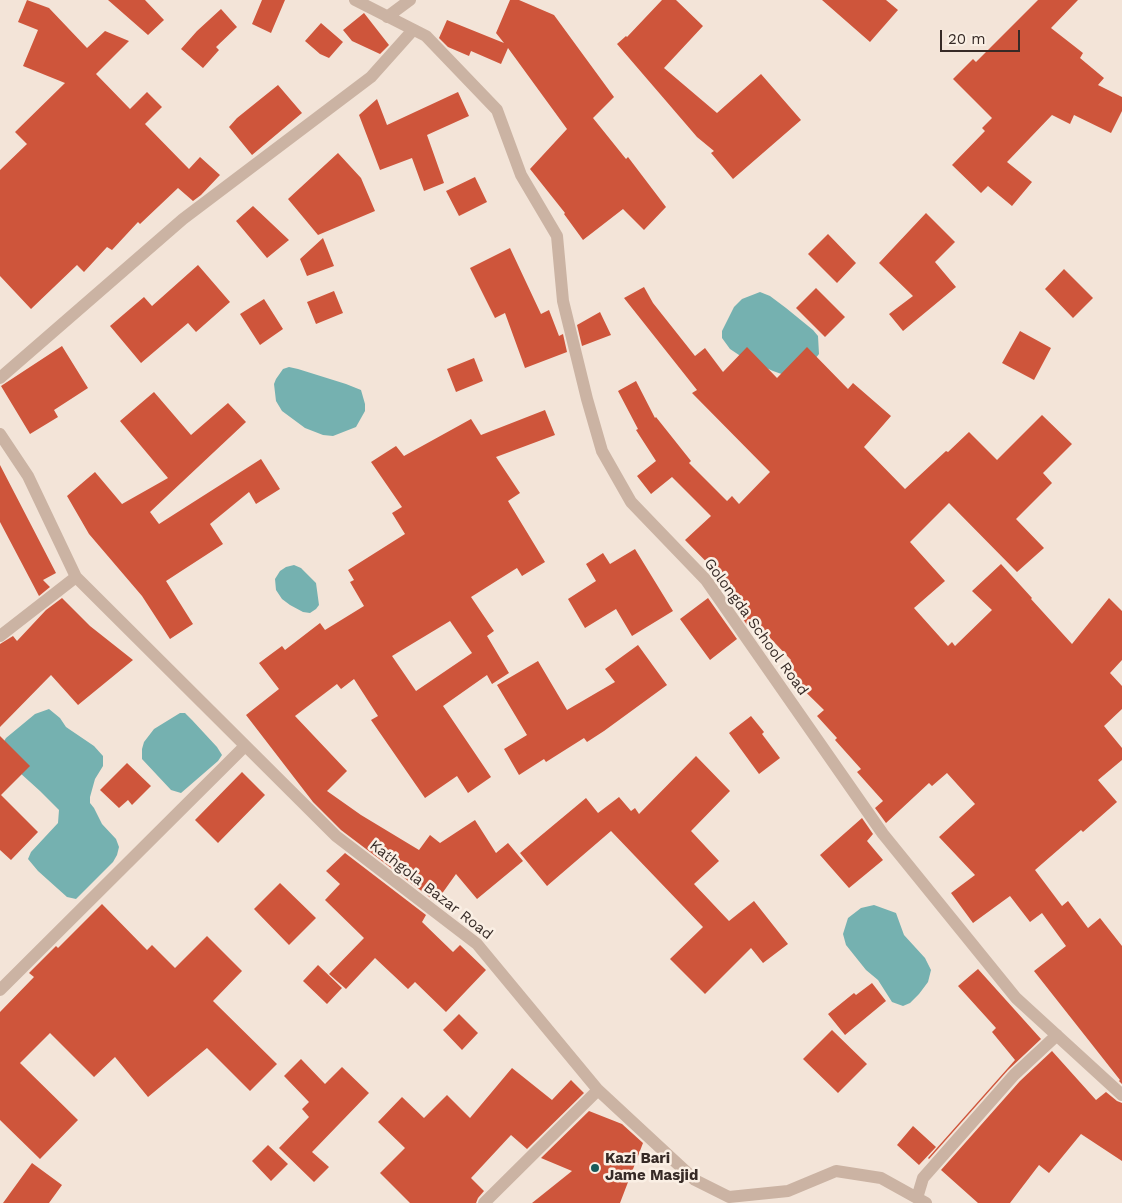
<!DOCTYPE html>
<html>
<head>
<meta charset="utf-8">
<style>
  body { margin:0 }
  #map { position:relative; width:1122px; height:1203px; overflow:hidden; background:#f3e4d8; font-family:"Work Sans",sans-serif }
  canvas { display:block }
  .scale { position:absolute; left:940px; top:30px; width:80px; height:22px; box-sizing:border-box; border:2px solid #362a26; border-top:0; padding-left:6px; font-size:15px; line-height:18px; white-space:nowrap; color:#362a26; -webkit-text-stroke:4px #faefe4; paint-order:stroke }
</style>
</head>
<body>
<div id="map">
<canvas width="1122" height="1203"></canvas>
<div class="scale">20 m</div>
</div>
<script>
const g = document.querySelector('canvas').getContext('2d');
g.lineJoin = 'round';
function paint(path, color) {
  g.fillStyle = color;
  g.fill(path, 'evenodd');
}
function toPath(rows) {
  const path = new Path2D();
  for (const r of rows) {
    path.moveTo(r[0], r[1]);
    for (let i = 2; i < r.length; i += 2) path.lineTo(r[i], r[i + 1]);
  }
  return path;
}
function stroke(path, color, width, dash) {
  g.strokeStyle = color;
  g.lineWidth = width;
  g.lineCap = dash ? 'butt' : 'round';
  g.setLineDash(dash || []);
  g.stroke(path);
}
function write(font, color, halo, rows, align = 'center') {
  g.font = font + ' "Work Sans",sans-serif';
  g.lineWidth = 5;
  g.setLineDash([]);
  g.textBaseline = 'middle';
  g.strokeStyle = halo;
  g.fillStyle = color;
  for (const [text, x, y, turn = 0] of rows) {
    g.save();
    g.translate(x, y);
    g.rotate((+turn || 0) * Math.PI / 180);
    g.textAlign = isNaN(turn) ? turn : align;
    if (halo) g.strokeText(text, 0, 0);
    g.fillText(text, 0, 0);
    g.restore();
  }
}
const water = toPath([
  [760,292,770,296,786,308,813,330,818,336,819,354,805,371,793,378,773,371,742,357,730,349,722,338,722,331,734,307,742,299],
  [289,367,298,369,346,384,361,390,365,404,365,411,356,427,333,436,323,435,305,428,282,411,276,401,274,384,276,379,283,369],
  [294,565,301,568,316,583,319,605,316,609,310,613,303,612,290,605,282,599,276,590,275,579,280,571,286,567],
  [49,709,60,718,66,727,94,746,103,756,103,766,95,779,90,797,90,803,94,808,102,824,116,839,119,847,117,855,113,862,76,899,67,897,38,871,28,859,31,852,58,823,59,810,40,791,19,772,1,746,6,738,35,714],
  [180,713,185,713,192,720,217,747,222,755,218,761,181,793,171,790,142,759,142,749,144,742,154,729],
  [874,905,896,913,904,935,925,958,931,970,928,982,919,994,910,1003,903,1006,892,1002,878,980,866,970,846,945,843,934,848,918,861,908]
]);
const building = toPath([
  [27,0,49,8,87,48,105,31,129,41,96,74,130,109,147,92,162,107,145,124,189,169,200,157,220,175,201,195,193,201,178,188,140,224,138,222,112,250,107,247,84,272,77,265,31,309,0,276,0,170,27,144,15,132,65,83,23,66,38,30,18,22],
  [108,0,145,0,164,20,148,35],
  [262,0,285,0,271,33,252,24],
  [510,0,519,0,554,15,614,97,593,118,626,159,628,157,666,207,644,230,623,209,583,240,564,214,565,213,530,169,567,129,508,48,501,64,471,51,469,56,448,47,439,38,447,20,504,43,496,33],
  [662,0,676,0,703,26,664,68,717,113,761,74,801,120,733,179,711,153,714,151,697,137,617,44,626,36,627,37],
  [822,0,886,0,898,10,870,42],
  [1038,0,1078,0,1051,28,1083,53,1080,58,1104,78,1098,85,1122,97,1122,111,1111,133,1074,115,1070,124,1052,115,1007,162,1032,182,1012,206,988,186,981,193,952,165,985,131,982,128,992,118,953,79,973,59,976,62],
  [221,9,237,27,216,47,219,50,203,68,181,49,197,31],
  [364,13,389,45,380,54,352,41,343,30],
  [321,23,343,42,329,58,320,54,305,41],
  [278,85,302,113,252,155,229,127,237,118],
  [458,92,469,116,427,135,444,183,424,191,412,158,380,170,359,115,377,99,387,125],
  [338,153,361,178,375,211,318,235,288,199],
  [475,177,487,202,459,216,446,191],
  [253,206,289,240,267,258,236,221],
  [926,213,955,242,935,262,956,287,903,331,889,314,913,296,879,263],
  [828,234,856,263,837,283,808,254],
  [323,238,334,266,307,276,300,259],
  [510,248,541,314,549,310,559,336,563,334,567,352,525,368,505,313,495,318,470,268],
  [198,265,230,302,196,332,188,323,141,363,110,326,144,297,152,306],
  [1064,269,1093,298,1073,318,1045,289],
  [644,287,653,303,695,356,705,348,723,372,747,347,777,378,807,347,848,389,853,383,891,416,864,447,905,489,946,451,948,452,969,432,997,460,1042,415,1072,444,1043,473,1052,483,1016,519,1044,548,1017,572,949,503,910,542,945,581,914,608,948,646,952,642,955,646,992,610,972,591,1001,564,1032,598,1031,599,1072,644,1109,598,1122,611,1122,660,1110,673,1122,686,1122,709,1104,726,1122,748,1122,760,1098,780,1117,802,1083,832,1081,830,1035,870,1062,906,1068,901,1088,928,1100,918,1122,946,1122,1084,1119,1081,1120,1080,1034,971,1066,946,1042,913,1030,922,1010,896,973,923,951,893,975,875,939,837,975,804,947,773,932,786,929,783,886,823,875,808,883,801,857,772,861,769,835,740,837,738,817,716,824,710,782,669,791,660,757,624,750,629,721,588,727,583,685,540,711,516,672,477,651,494,637,476,656,461,636,430,638,429,618,391,636,381,655,418,656,417,691,461,689,463,727,501,732,496,739,504,770,472,692,393,697,390,624,298],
  [816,288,845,317,825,337,796,308],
  [334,291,343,313,316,324,307,302],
  [264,299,283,329,260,345,240,314],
  [600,312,611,335,582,346,577,325],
  [1020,331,1051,348,1034,380,1002,363],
  [62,346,88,388,54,410,58,417,30,434,1,386],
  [474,358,483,381,456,392,447,369],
  [154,392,191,435,228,403,246,422,150,512,159,524,261,459,280,489,256,504,249,492,210,524,223,544,166,581,193,624,170,639,142,596,89,534,67,496,95,472,122,504,168,478,120,421],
  [545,410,555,435,496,457,520,493,508,501,545,562,522,576,517,568,471,597,494,631,487,636,509,673,492,684,487,675,443,706,491,777,468,793,457,776,425,798,371,720,378,716,354,679,341,689,337,684,295,716,347,771,327,791,361,815,419,850,430,835,440,843,475,820,496,853,508,843,523,861,477,899,456,874,436,902,341,830,313,802,246,715,279,689,259,663,282,646,285,650,320,623,325,630,364,606,350,582,354,580,348,570,405,534,392,513,402,507,371,462,396,446,404,456,471,419,481,435],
  [450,621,472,653,416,691,392,656],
  [0,465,56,573,43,580,50,587,39,596,0,522],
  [635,549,673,611,632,636,616,609,585,628,568,599,596,581,586,564,603,553,610,564],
  [62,598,90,626,133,660,78,705,51,675,0,727,0,644,13,636,17,641,46,610],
  [708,598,737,639,710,660,680,619],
  [638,645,667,685,604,731,587,742,584,738,546,762,544,759,519,775,504,749,527,735,497,685,538,661,567,710,615,682,605,669],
  [751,716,764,732,762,734,780,758,759,774,729,733],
  [0,736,30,766,1,795,38,832,11,860,0,850],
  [696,756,730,791,691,831,719,861,694,884,729,921,754,901,788,944,763,963,751,948,705,994,670,959,703,927,611,831,547,886,520,853,586,798,598,813,619,797,631,811,635,808,639,814],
  [127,763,151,786,132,805,128,800,119,808,100,790],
  [242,772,265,795,218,843,195,820],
  [862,818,873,834,867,841,883,860,849,888,820,855],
  [345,853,426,915,422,922,453,952,460,945,486,970,446,1012,415,982,408,989,375,958,346,989,329,974,364,938,325,900,340,884,326,871],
  [280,883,316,918,289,945,254,909],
  [102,904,147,950,152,945,175,968,207,936,242,971,213,1001,277,1064,250,1091,207,1048,148,1097,115,1057,94,1077,50,1033,20,1063,78,1120,40,1159,0,1120,0,1012,34,977,29,973,56,946,58,948],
  [318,965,342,988,327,1004,303,981],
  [978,969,1041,1039,1008,1070,929,1159,928,1158,1015,1060,992,1032,996,1028,958,986],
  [872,983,886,1001,845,1035,828,1014,854,993,856,995],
  [459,1014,478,1033,462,1050,443,1030],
  [832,1030,867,1064,838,1093,803,1059],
  [1052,1051,1096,1100,1106,1092,1117,1101,1122,1103,1122,1161,1081,1134,1049,1173,1039,1165,1010,1203,978,1203,941,1170,1020,1081],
  [301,1059,325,1084,342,1067,369,1093,312,1152,329,1167,314,1182,279,1148,309,1117,302,1109,309,1102,284,1076],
  [512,1068,552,1100,571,1080,584,1093,527,1149,511,1135,471,1178,484,1191,478,1198,476,1203,410,1203,380,1173,405,1148,378,1122,402,1097,424,1118,447,1095,470,1118],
  [589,1111,622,1124,643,1143,620,1203,532,1203,572,1171,541,1158],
  [913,1126,936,1147,919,1165,897,1145],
  [268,1145,288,1164,271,1181,252,1161],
  [32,1163,62,1185,49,1203,3,1203]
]);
const minor = toPath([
  [355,0,426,36,497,110,521,175,557,236,563,301,587,399,602,451,631,502,706,580,883,834,1016,998,1122,1095],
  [387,17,410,0],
  [0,378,183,219,371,77,413,30],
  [0,434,28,476,76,577,336,836,477,944,598,1090,695,1180,729,1197,788,1191,836,1171,881,1178,926,1203],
  [0,636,76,577],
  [0,990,245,746],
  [917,1198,923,1178,1014,1075,1057,1035],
  [484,1203,598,1090]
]);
const markers = [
  [595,1168,5,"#195a5a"]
];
const streetNames = [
  ["Golongda School Road",756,627,54],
  ["Kathgola Bazar Road",431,890,38]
];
const poiNames = [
  ["Kazi Bari",605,1159],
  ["Jame Masjid",605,1176]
];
paint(water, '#75b1b0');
paint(building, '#ce553b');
stroke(minor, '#cbb3a3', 12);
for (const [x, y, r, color] of markers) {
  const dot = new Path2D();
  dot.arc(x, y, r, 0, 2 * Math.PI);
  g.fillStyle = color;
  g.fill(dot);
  stroke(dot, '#faefe4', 2);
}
write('15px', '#362a26', '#faefe4', streetNames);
write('bold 15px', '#362a26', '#faefe4', poiNames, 'left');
</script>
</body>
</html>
